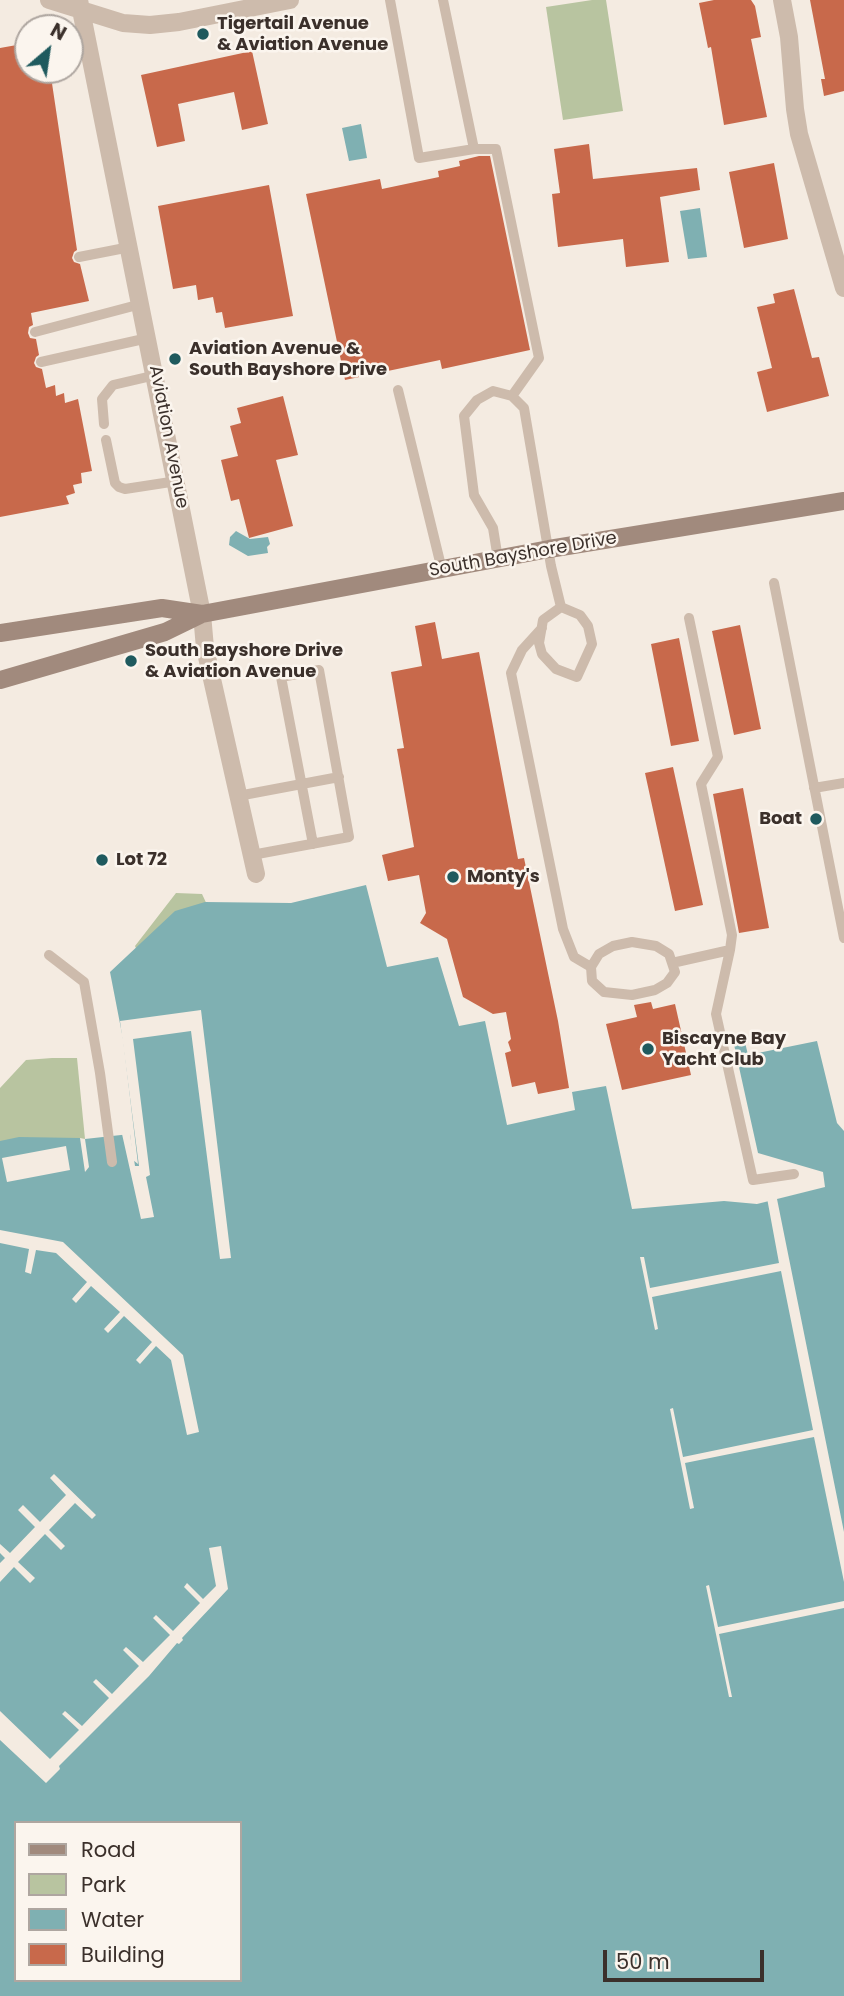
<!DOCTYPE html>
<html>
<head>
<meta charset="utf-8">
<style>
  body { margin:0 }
  #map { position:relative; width:844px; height:1996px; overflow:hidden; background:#f4ebe1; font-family:Poppins,sans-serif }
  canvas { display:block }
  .legend { position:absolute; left:14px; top:1821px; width:228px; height:161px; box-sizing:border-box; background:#fbf5ee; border:2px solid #aea6a0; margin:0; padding:9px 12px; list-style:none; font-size:21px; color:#3b302b }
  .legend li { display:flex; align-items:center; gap:14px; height:35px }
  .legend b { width:35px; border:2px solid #aea6a0 }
  .north { position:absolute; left:14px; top:14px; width:70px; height:70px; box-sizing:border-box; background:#fbf5ee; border:2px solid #aea6a0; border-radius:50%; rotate:29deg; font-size:19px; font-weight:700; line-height:28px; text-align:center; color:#3b302b }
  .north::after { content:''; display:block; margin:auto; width:24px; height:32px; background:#1f5a5e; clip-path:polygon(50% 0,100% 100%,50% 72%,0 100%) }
  .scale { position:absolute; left:603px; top:1950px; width:161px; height:32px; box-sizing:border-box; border:4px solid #3b302b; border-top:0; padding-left:9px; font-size:21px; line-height:24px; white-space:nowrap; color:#3b302b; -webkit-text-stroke:5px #fbf5ee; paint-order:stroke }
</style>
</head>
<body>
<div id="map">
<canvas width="844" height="1996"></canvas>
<ul class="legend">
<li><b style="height:9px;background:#a18a7d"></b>Road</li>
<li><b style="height:19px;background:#b8c4a0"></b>Park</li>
<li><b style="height:19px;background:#7fb0b2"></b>Water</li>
<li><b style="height:19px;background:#c8694b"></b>Building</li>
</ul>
<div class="north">N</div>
<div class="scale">50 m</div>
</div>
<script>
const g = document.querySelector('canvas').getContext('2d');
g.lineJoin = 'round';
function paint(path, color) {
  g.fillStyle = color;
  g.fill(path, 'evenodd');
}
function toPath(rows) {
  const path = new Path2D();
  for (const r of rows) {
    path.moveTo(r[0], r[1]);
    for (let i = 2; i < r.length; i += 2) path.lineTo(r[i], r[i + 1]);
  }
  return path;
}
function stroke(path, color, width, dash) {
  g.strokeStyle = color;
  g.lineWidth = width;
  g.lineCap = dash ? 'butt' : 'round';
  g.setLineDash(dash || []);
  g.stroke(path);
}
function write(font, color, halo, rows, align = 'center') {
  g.font = font + ' Poppins,sans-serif';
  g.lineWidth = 5;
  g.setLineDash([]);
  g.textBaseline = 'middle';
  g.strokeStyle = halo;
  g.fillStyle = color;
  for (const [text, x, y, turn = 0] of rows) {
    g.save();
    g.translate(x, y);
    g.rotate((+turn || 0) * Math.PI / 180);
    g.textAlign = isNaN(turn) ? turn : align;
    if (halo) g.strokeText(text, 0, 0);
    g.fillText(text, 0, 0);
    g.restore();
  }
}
const green = toPath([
  [592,0,606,0,623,111,563,120,546,7],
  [176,893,202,894,210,911,140,957,135,946],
  [52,1058,77,1058,85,1139,80,1138,80,1143,0,1159,0,1088,26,1060]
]);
const water = toPath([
  [361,124,367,158,349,161,342,128],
  [700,208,707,257,688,259,680,211],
  [236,531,250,539,268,537,270,544,267,547,268,553,248,556,229,545,230,537],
  [366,885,387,967,438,957,459,1026,485,1021,507,1125,575,1110,572,1092,606,1086,632,1209,724,1201,757,1204,825,1187,823,1172,758,1153,733,1040,744,1038,748,1055,817,1041,837,1123,844,1131,844,1996,0,1996,0,1141,19,1137,80,1138,85,1172,89,1167,85,1139,130,1134,133,1160,138,1164,123,1039,110,972,175,911,205,902,291,903],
  [16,1823,240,1823,240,1980,16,1980]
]);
const pier = toPath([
  [201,1010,231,1258,220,1259,191,1031,133,1039,150,1175,146,1177,154,1217,141,1219,122,1134,130,1134,135,1166,139,1166,120,1021],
  [66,1146,70,1170,7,1182,2,1158],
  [776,1194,844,1532,844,1582,814,1437,685,1463,694,1508,690,1509,670,1409,673,1408,683,1457,813,1430,781,1271,652,1297,658,1329,655,1330,640,1257,644,1257,650,1288,779,1263,767,1198],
  [0,1230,63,1242,183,1355,199,1432,187,1435,171,1360,156,1346,140,1364,136,1360,152,1342,124,1316,108,1333,104,1329,120,1312,91,1286,76,1303,72,1299,87,1282,56,1253,36,1250,31,1274,25,1272,29,1249,0,1243],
  [54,1474,96,1515,92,1519,75,1503,49,1530,65,1546,61,1550,45,1534,18,1562,35,1578,30,1583,14,1567,0,1582,0,1563,5,1558,0,1553,0,1544,10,1553,35,1527,18,1510,23,1505,40,1522,66,1495,50,1478],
  [221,1546,228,1589,182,1638,183,1640,179,1644,177,1643,149,1676,59,1766,60,1769,46,1783,0,1740,0,1711,50,1759,79,1730,62,1714,65,1711,82,1726,109,1698,93,1682,96,1679,112,1694,139,1666,123,1650,126,1647,143,1662,170,1635,153,1618,156,1615,173,1631,200,1603,184,1587,187,1583,203,1599,216,1586,209,1548],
  [709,1585,718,1627,844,1601,844,1608,719,1634,732,1697,729,1697,706,1586]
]);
const building = toPath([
  [714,0,751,0,755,6,761,37,751,39,767,117,724,125,711,47,708,48,699,3],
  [810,0,844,0,844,91,824,96,821,79,825,79],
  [28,43,28,70,50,70,77,250,74,252,72,258,74,262,80,264,89,301,31,313,33,325,29,327,28,333,30,338,36,339,39,355,36,357,34,363,36,367,42,369,46,388,55,385,56,396,64,393,65,403,78,399,92,471,81,473,82,483,73,485,75,493,66,496,69,504,0,517,0,48],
  [252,51,268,124,242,130,234,92,178,104,185,141,157,147,141,75],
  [589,144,593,179,697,168,700,190,660,197,669,262,626,267,623,239,558,247,552,194,560,193,554,149],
  [479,156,490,156,530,350,442,369,440,360,345,380,306,194,380,179,382,189,439,177,438,171,460,166,459,161],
  [774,163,788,239,744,248,729,172],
  [269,185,293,316,225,328,222,312,216,313,213,297,198,300,196,285,173,289,158,206],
  [794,289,812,358,819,357,829,396,767,412,757,372,772,368,757,307,775,303,773,294],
  [283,396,298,455,276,460,293,526,249,538,239,499,231,501,221,460,238,456,230,426,241,423,237,408],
  [435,622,442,659,479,652,518,859,524,858,558,1021,569,1088,538,1094,535,1082,512,1087,505,1053,511,1051,508,1042,511,1039,506,1012,493,1014,463,997,447,939,420,923,426,913,419,875,388,881,382,855,414,847,397,749,404,748,391,672,422,666,415,626],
  [740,625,761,729,734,735,712,631],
  [679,638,699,741,671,746,651,644],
  [673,767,703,905,675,911,645,773],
  [743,788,769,928,739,933,713,794],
  [651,1002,653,1009,675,1004,691,1075,622,1090,606,1024,637,1017,634,1005]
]);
const service = toPath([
  [390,0,419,158,474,149,443,0],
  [474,149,496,149,539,358,512,396],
  [79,257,130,247],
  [35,332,141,304],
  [41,362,148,338],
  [398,390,442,570],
  [104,424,102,399,113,385,156,375],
  [106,440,115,483,119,487,125,489,177,481],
  [498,559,493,528,474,495,464,416,477,400,493,391,512,396,524,408,551,566,561,607],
  [774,583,844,938],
  [561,607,580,615,588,626,592,644,577,677,556,669,542,654,539,643,543,620,561,607],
  [542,628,522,650,511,673,563,929,574,957,591,967],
  [814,788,844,783],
  [238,796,339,777],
  [252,855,349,837,319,670,281,677,313,844],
  [632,942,656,946,669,954,675,972,667,983,655,990,632,995,604,992,592,981,591,967,599,954,613,946,632,942],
  [730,950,716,1014,753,1180,794,1174],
  [49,955,84,982,100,1073,112,1162],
  [672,963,730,950,732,935,701,784,718,757,689,618]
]);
const minor = toPath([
  [782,0,789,37,795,109,799,134,844,288],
  [202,614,205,648,256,874]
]);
const tertiary = toPath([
  [49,0,123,23,150,25,179,22,290,0],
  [79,0,202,614]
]);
const secondary = toPath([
  [0,633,162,608,202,614],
  [0,680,165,632,202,614,549,549,844,501]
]);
const markers = [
  [203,34,7,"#1f5a5e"],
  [175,359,7,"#1f5a5e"],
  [131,661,7,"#1f5a5e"],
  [816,819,7,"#1f5a5e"],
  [102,860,7,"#1f5a5e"],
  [453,877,7,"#1f5a5e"],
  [648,1049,7,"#1f5a5e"]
];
const poiNames = [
  ["Tigertail Avenue",217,24],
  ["& Aviation Avenue",217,45],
  ["Aviation Avenue &",189,349],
  ["South Bayshore Drive",189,370],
  ["South Bayshore Drive",145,651],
  ["& Aviation Avenue",145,672],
  ["Boat",802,819,"right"],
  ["Lot 72",116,860],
  ["Monty's",467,877],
  ["Biscayne Bay",662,1039],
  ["Yacht Club",662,1060]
];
const streetNames = [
  ["Aviation Avenue",168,437,79],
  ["South Bayshore Drive",523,555,-10]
];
paint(green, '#b8c4a0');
paint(water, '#7fb0b2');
paint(pier, '#f4ebe1');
paint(building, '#c8694b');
stroke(service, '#cdbbac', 10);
stroke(minor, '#cdbbac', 18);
stroke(tertiary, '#cdbbac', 18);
stroke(secondary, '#a18a7d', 18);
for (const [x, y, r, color] of markers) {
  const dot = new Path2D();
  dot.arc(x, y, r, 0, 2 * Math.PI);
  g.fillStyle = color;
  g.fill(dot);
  stroke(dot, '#fbf5ee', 2.5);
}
write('bold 18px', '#3b302b', '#fbf5ee', poiNames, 'left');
write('18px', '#3b302b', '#fbf5ee', streetNames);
</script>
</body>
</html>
